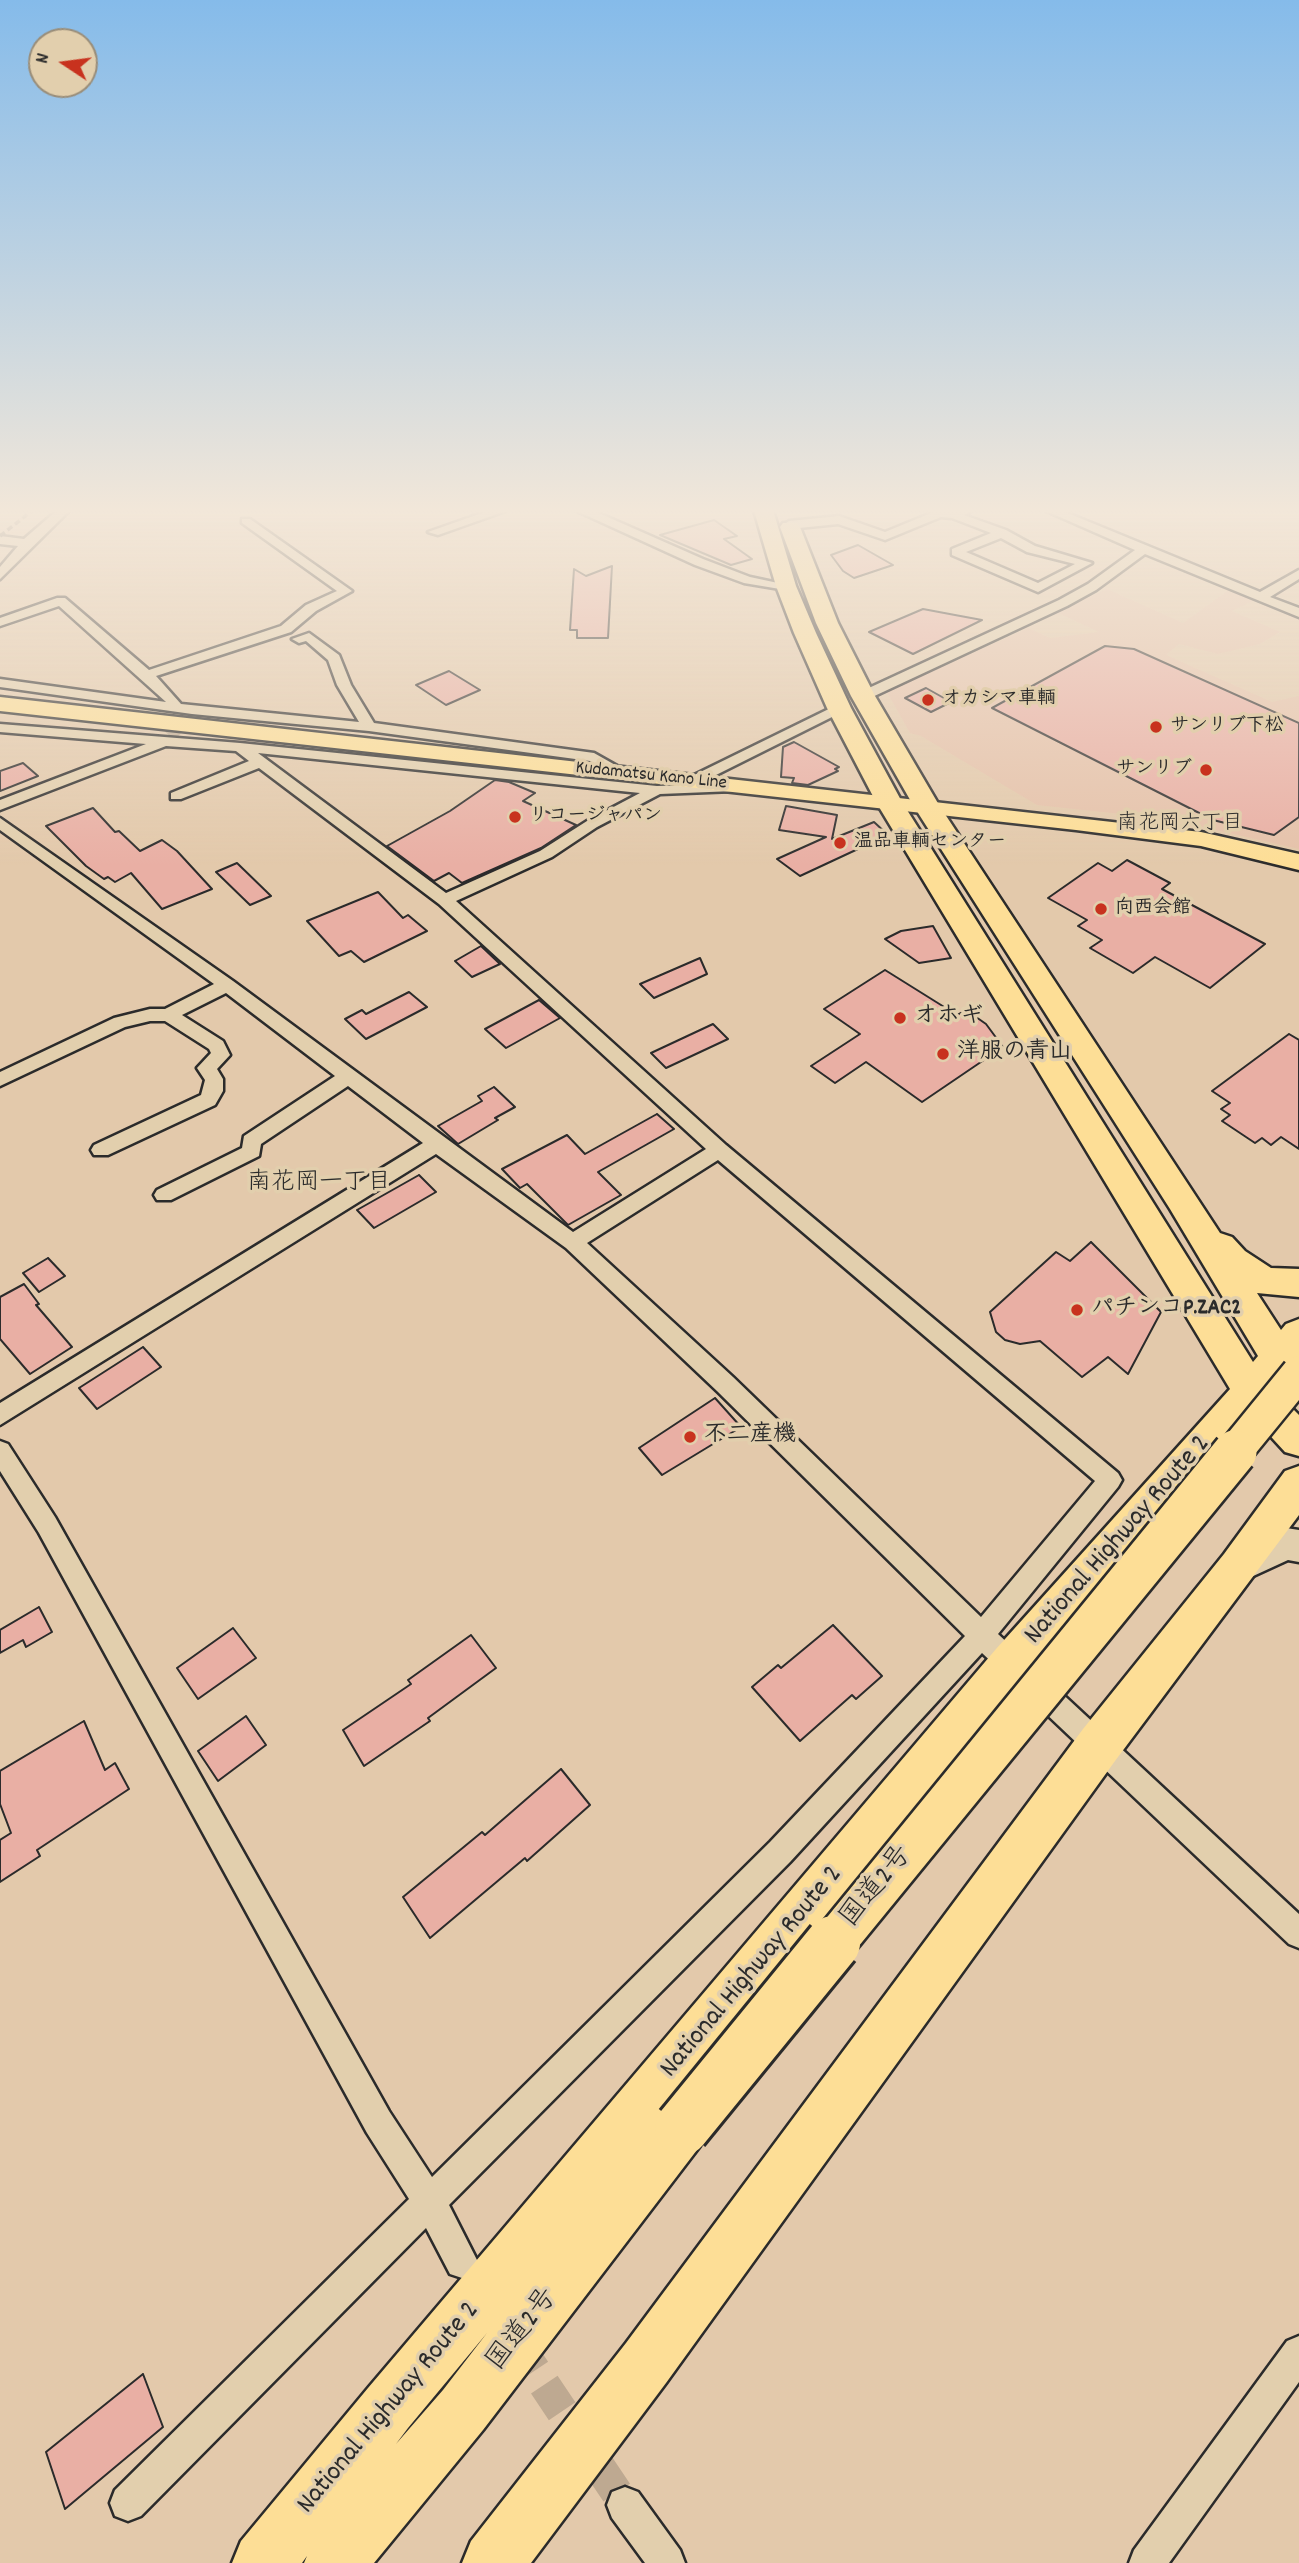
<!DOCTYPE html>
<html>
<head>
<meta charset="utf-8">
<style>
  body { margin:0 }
  #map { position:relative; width:1299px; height:2563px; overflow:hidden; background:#e3c9ab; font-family:Dekko,sans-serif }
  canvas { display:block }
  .north { position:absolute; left:28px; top:28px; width:70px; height:70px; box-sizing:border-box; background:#e2cfad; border:2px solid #998d79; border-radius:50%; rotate:283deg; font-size:19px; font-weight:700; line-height:28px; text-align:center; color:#2b2b2b }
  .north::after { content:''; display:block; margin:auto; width:24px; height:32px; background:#c8321e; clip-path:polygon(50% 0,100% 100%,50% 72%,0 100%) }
</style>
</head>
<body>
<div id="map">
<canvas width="1299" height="2563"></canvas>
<div class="north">N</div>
</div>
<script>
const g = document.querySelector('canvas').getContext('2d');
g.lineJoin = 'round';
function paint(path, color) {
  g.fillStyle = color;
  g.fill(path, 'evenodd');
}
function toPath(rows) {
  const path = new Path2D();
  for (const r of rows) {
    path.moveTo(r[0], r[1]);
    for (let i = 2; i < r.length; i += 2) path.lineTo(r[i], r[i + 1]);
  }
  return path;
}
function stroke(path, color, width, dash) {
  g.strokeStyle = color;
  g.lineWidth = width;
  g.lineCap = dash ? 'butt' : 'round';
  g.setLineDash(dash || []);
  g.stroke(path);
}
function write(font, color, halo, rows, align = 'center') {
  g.font = font + ' Dekko,"Klee One",sans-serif';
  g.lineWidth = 7;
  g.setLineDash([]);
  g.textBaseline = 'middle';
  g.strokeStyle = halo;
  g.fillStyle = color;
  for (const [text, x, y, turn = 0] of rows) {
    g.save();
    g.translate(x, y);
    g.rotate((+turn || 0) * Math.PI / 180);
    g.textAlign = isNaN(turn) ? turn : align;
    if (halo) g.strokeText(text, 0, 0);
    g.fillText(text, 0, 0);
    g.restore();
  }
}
const built = toPath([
  [1233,587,1259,598,1232,611,1280,632,1260,644,1218,654,1179,644,1166,655,1272,702,1299,696,1299,849,1168,819,1037,805,921,736,910,733,887,692,1028,628,1050,638,1099,632,1056,612,1107,589,1183,623]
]);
const building = toPath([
  [714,520,737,536,724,539,752,559,731,565,660,535,714,520],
  [858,545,893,565,854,578,843,571,831,555,858,545],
  [612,566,608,638,577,638,577,630,570,630,574,569,586,576,612,566],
  [923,609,955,615,982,620,913,654,869,632,923,609],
  [1105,646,1134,649,1299,723,1299,817,1274,835,1213,820,992,708,1105,646],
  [449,671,480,690,446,705,416,685,449,671],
  [926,688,951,702,931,712,905,698,926,688],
  [794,742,839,767,835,769,838,771,808,785,792,783,794,778,781,777,783,747,794,742],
  [23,763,38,776,0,791,0,771,23,763],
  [495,780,509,782,535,793,523,801,576,825,541,848,462,883,449,873,434,881,387,846,450,811,495,780],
  [786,806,837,815,832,839,874,822,888,835,800,876,777,859,826,837,779,830,786,806],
  [93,808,115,832,119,831,140,851,162,840,177,851,212,889,162,909,131,873,115,882,108,877,104,879,86,866,46,826,93,808],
  [1127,860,1170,883,1162,889,1265,944,1210,988,1155,957,1133,973,1090,948,1102,940,1078,926,1087,920,1048,898,1098,863,1112,871,1127,860],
  [237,863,271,896,250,905,216,872,237,863],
  [378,892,403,918,408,915,427,931,364,962,351,951,339,956,307,921,378,892],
  [933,926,951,958,919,963,885,939,901,931,933,926],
  [481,946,500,964,472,977,455,961,481,946],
  [700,958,707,974,654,998,640,984,700,958],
  [885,970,957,1015,966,1010,986,1024,1003,1047,922,1102,866,1062,835,1083,811,1066,860,1034,824,1009,885,970],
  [409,992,427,1007,366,1039,345,1019,362,1010,366,1014,409,992],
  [539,1000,560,1018,506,1048,485,1029,539,1000],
  [713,1024,728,1039,666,1068,651,1053,713,1024],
  [1289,1034,1299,1040,1299,1149,1281,1137,1271,1145,1262,1138,1255,1143,1222,1121,1230,1115,1221,1109,1230,1103,1212,1091,1289,1034],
  [494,1087,515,1107,495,1118,498,1120,458,1144,438,1126,482,1101,478,1096,494,1087],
  [657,1114,674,1129,598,1172,621,1195,568,1225,527,1184,520,1188,502,1169,567,1135,585,1154,657,1114],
  [419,1175,436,1192,374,1228,357,1210,419,1175],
  [1091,1242,1161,1312,1128,1374,1108,1357,1082,1377,1040,1341,1020,1344,1005,1340,996,1332,990,1312,1056,1252,1070,1261,1091,1242],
  [48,1258,65,1276,39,1292,23,1273,48,1258],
  [24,1284,39,1304,36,1305,72,1347,30,1374,0,1339,0,1297,24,1284],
  [143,1347,161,1367,97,1409,79,1388,143,1347],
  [715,1398,741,1427,662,1475,639,1448,715,1398],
  [39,1607,52,1632,26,1647,23,1640,0,1653,0,1630,39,1607],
  [833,1625,882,1676,856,1699,852,1695,800,1741,752,1687,778,1665,781,1668,833,1625],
  [233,1628,256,1658,198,1699,177,1668,233,1628],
  [471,1635,496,1668,428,1718,430,1721,364,1766,343,1730,411,1684,408,1680,471,1635],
  [246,1716,266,1745,218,1781,198,1751,246,1716],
  [84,1721,105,1770,115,1763,129,1789,37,1850,40,1856,0,1882,0,1840,11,1833,0,1804,0,1771,84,1721],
  [561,1769,590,1805,527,1861,525,1858,430,1938,403,1897,482,1832,485,1835,561,1769],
  [143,2374,163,2427,65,2509,46,2452,143,2374]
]);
const minorTunnelFar1 = toPath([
  [170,736,187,716]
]);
const minorTunnel = toPath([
  [517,2344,625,2505]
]);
const minor = toPath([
  [61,507,73,507,0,579,0,567,18,546,0,544,0,536,24,539,61,507],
  [499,507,517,507,438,535,428,532,499,507],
  [568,507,585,507,703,559,750,577,792,586,786,590,744,583,695,565,568,507],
  [961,507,972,507,971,511,964,515,1006,530,1035,546,1092,563,1038,592,952,555,952,549,991,533,952,518,941,517,885,540,838,524,789,529,783,525,789,521,839,516,885,532,936,511,953,511,961,507],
  [1001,538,1027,552,1075,564,1038,583,966,552,1001,538],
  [1037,507,1053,507,1260,592,1299,570,1299,579,1270,597,1299,608,1299,617,1145,554,1096,590,1067,606,868,699,858,699,858,693,1059,600,1088,584,1135,550,1037,507],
  [242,519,250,519,352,591,316,611,291,632,156,676,181,704,359,722,337,685,328,660,306,641,299,643,292,639,309,633,339,655,351,685,374,723,594,753,633,775,631,778,621,778,590,761,369,731,192,714,0,687,0,679,166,702,59,606,0,626,0,618,57,598,65,598,149,670,281,626,306,605,337,591,242,523,242,519],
  [839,704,846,708,844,711,698,784,729,784,734,785,734,791,660,794,597,827,552,857,456,901,726,1145,1118,1473,1122,1480,1118,1487,998,1634,1299,1914,1299,1948,1289,1944,982,1653,790,1862,449,2205,478,2262,474,2274,462,2278,450,2274,426,2228,141,2516,128,2521,115,2516,110,2503,115,2490,409,2199,367,2133,39,1533,0,1471,0,1441,8,1444,55,1517,389,2111,432,2177,770,1842,965,1636,717,1391,566,1248,436,1154,0,1425,0,1403,423,1143,348,1086,261,1144,259,1156,171,1200,157,1200,154,1195,157,1190,242,1148,244,1136,335,1076,226,993,182,1015,223,1041,230,1055,217,1069,223,1079,223,1091,215,1105,108,1155,94,1155,91,1150,94,1145,201,1095,205,1080,197,1068,211,1053,209,1049,165,1021,150,1021,125,1027,0,1086,0,1072,114,1018,150,1009,165,1009,214,984,0,830,0,818,233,981,573,1232,706,1149,439,904,259,768,181,799,171,799,171,793,249,761,236,751,166,746,0,810,0,800,146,744,0,732,0,724,240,743,657,786,685,785,686,779,839,704],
  [258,753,640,793,587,821,540,851,446,893,258,753],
  [718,1160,1095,1481,981,1617,733,1377,587,1243,718,1160],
  [1299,2336,1299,2382,1169,2563,1129,2563,1134,2550,1287,2341,1299,2336],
  [625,2487,638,2492,680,2550,685,2563,645,2563,612,2518,607,2505,612,2492,625,2487]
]);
const secondary = toPath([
  [1286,1528,1299,1530,1299,1562,1288,1560,1238,1583,1226,1578,1221,1567,1226,1556,1286,1528]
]);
const primary = toPath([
  [0,697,1201,832,1299,854,1299,870,1201,846,1076,830,0,711,0,697]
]);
const trunk = toPath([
  [753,507,772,507,796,586,816,633,851,708,902,802,1253,1362,1258,1356,1170,1209,913,805,851,696,816,623,780,527,783,523,797,523,800,527,838,623,875,696,939,805,1220,1233,1232,1237,1245,1251,1271,1268,1299,1269,1299,1297,1257,1293,1281,1330,1286,1324,1299,1319,1299,1389,1286,1393,1274,1390,1299,1415,1299,1456,1285,1452,1252,1416,1026,1679,675,2105,682,2102,700,2110,708,2128,700,2146,483,2430,374,2563,304,2563,307,2556,302,2563,232,2563,241,2541,368,2388,996,1649,1230,1389,876,802,827,708,794,633,776,586,753,507],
  [487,2333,443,2390,396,2444,408,2428,487,2333],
  [1299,1466,1299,1515,1115,1761,666,2383,531,2563,462,2563,471,2541,626,2343,1083,1729,1224,1554,1285,1471,1299,1466]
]);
const rail = toPath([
  [0,536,37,507]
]);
const trunkBridgeFar2 = toPath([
  [1233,1454,1299,1373]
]);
const trunkBridgeFar1 = toPath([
  [832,1945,1235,1452]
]);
const trunkBridge = toPath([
  [682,2128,833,1943]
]);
const markers = [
  [928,700,7,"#c8321e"],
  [1156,727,7,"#c8321e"],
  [1206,770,7,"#c8321e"],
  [515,817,7,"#c8321e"],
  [840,843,7,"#c8321e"],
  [1101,909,7,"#c8321e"],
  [900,1018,7,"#c8321e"],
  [943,1054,7,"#c8321e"],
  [1077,1310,7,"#c8321e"],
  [690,1437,7,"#c8321e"]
];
const farPoinames = [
  ["オカシマ車輌",942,700],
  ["サンリブ下松",1170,727],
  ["サンリブ",1192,770,"right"],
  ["リコージャパン",529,817],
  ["温品車輌センター",854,843],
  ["向西会館",1115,909]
];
const farStreetnames = [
  ["Kudamatsu Kano Line",651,777,6]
];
const farNeighbourhoodnames = [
  ["南花岡六丁目",1180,825]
];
const poiNames = [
  ["オホギ",914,1018],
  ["洋服の青山",957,1054],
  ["パチンコP.ZAC2",1091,1310],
  ["不二産機",704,1437]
];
const neighbourhoodNames = [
  ["南花岡一丁目",319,1185]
];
const nearStreetnames = [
  ["National Highway Route 2",1119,1541,-49],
  ["国道2号",878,1888,-51],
  ["National Highway Route 2",753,1973,-50],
  ["国道2号",524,2331,-52],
  ["National Highway Route 2",390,2409,-50]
];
paint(built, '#e5c1a9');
paint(building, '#e9afa4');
stroke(building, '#2b2b2b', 2);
stroke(minorTunnelFar1, '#bea991', 13, [13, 6]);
stroke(minorTunnel, '#bea991', 32, [32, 17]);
stroke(minor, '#2b2b2b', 5);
stroke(secondary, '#2b2b2b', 5);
stroke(primary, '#2b2b2b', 5);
stroke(trunk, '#2b2b2b', 5);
paint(minor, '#e2cfad');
paint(secondary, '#e2cfad');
paint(primary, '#fdde96');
paint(trunk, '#fdde96');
stroke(rail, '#2b2b2b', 3.5, [6, 3.5]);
stroke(trunkBridgeFar2, '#2b2b2b', 39, []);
stroke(trunkBridgeFar1, '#2b2b2b', 48, []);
stroke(trunkBridge, '#2b2b2b', 60, []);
stroke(trunkBridgeFar2, '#fdde96', 34);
stroke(trunkBridgeFar1, '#fdde96', 43);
stroke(trunkBridge, '#fdde96', 54);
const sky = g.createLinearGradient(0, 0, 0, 866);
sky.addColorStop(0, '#85bbea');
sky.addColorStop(0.59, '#f2e7d9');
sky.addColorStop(1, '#f2e7d900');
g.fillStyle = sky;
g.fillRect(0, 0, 1299, 866);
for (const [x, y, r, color] of markers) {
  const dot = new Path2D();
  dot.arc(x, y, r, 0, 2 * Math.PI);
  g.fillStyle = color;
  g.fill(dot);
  stroke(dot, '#e2cfad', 2.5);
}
write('bold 19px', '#2b2b2b', '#e2cfad', farPoinames, 'left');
write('19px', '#2b2b2b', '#e2cfad', farStreetnames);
write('21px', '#2b2b2b', '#e2cfad', farNeighbourhoodnames);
write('bold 23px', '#2b2b2b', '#e2cfad', poiNames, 'left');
write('24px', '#2b2b2b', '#e2cfad', neighbourhoodNames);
write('28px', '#2b2b2b', '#e2cfad', nearStreetnames);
</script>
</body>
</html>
